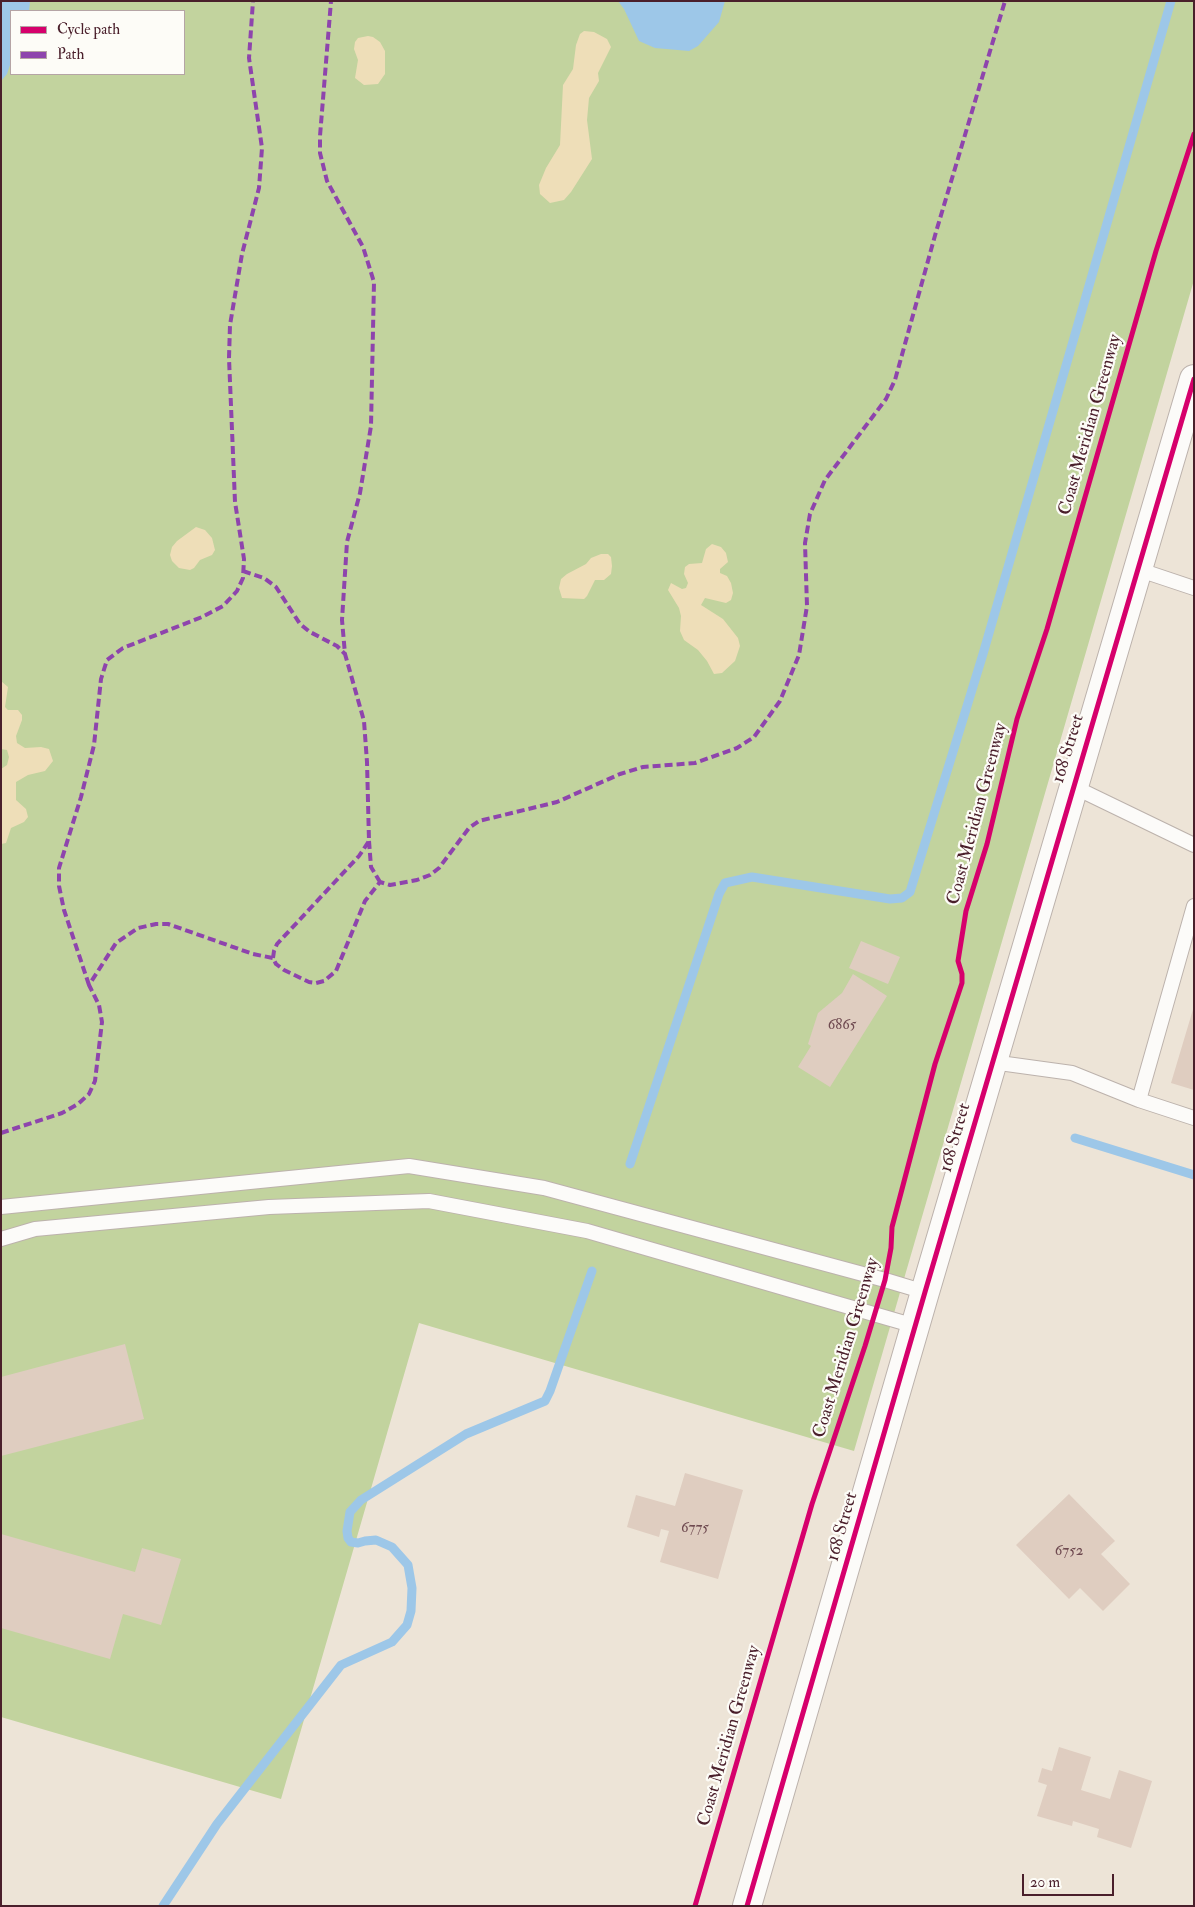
<!DOCTYPE html>
<html>
<head>
<meta charset="utf-8">
<style>
  body { margin:0 }
  #map { position:relative; width:1195px; height:1907px; overflow:hidden; background:#ede4d7; font-family:"IM FELL Double Pica",serif }
  canvas { display:block }
  .frame { position:absolute; inset:0; border:2px solid #4a1f2b; pointer-events:none }
  .legend { position:absolute; left:10px; top:10px; width:175px; height:65px; box-sizing:border-box; background:#fdfcf7; border:1px solid #b5a4a5; margin:0; padding:6px 9px; list-style:none; font-size:15px; color:#4a1f2b }
  .legend li { display:flex; align-items:center; gap:10px; height:25px }
  .legend b { width:25px; border:1px solid #b5a4a5 }
  .scale { position:absolute; left:1022px; top:1874px; width:92px; height:22px; box-sizing:border-box; border:2px solid #4a1f2b; border-top:0; padding-left:6px; font-size:15px; line-height:18px; white-space:nowrap; color:#4a1f2b; -webkit-text-stroke:4px #fdfcf7; paint-order:stroke }
</style>
</head>
<body>
<div id="map">
<canvas width="1195" height="1907"></canvas>
<div class="frame"></div>
<ul class="legend">
<li><b style="height:6px;background:#d6006c"></b>Cycle path</li>
<li><b style="height:6px;background:#8e44ad"></b>Path</li>
</ul>
<div class="scale">20 m</div>
</div>
<script>
const g = document.querySelector('canvas').getContext('2d');
g.lineJoin = 'round';
function paint(path, color) {
  g.fillStyle = color;
  g.fill(path, 'evenodd');
}
function toPath(rows) {
  const path = new Path2D();
  for (const r of rows) {
    path.moveTo(r[0], r[1]);
    for (let i = 2; i < r.length; i += 2) path.lineTo(r[i], r[i + 1]);
  }
  return path;
}
function stroke(path, color, width, dash) {
  g.strokeStyle = color;
  g.lineWidth = width;
  g.lineCap = dash ? 'butt' : 'round';
  g.setLineDash(dash || []);
  g.stroke(path);
}
function write(font, color, halo, rows, align = 'center') {
  g.font = font + ' "IM FELL Double Pica",serif';
  g.lineWidth = 4.5;
  g.setLineDash([]);
  g.textBaseline = 'middle';
  g.strokeStyle = halo;
  g.fillStyle = color;
  for (const [text, x, y, turn = 0] of rows) {
    g.save();
    g.translate(x, y);
    g.rotate((+turn || 0) * Math.PI / 180);
    g.textAlign = isNaN(turn) ? turn : align;
    if (halo) g.strokeText(text, 0, 0);
    g.fillText(text, 0, 0);
    g.restore();
  }
}
const green = toPath([
  [1,1,1194,1,1194,280,854,1451,419,1323,281,1799,1,1717],
  [11,11,184,11,184,74,11,74]
]);
const sand = toPath([
  [584,31,594,32,607,39,611,47,598,73,599,81,589,98,587,120,592,159,571,192,564,200,550,203,540,194,539,185,546,168,560,145,563,85,573,69,576,45,580,34],
  [368,36,373,37,380,42,385,51,385,74,378,84,364,85,355,78,358,60,354,49,355,42,358,38],
  [196,527,205,530,212,538,215,550,212,555,200,560,194,568,190,570,179,568,172,561,170,555,172,547,177,541],
  [712,544,721,547,726,553,728,562,720,569,720,573,727,576,731,583,733,593,731,600,726,603,705,598,701,605,723,619,738,638,740,646,735,661,722,673,714,674,707,661,698,650,684,640,680,631,681,616,679,608,668,590,671,583,682,589,686,588,688,583,684,574,685,567,689,564,702,563,706,549],
  [601,554,608,554,611,557,612,566,611,574,604,580,595,580,587,596,584,599,562,598,559,588,561,579,567,574,586,564,591,558],
  [1,681,8,687,5,707,8,710,18,710,22,715,22,720,16,736,17,743,25,748,41,747,49,749,53,761,45,771,28,775,16,782,16,800,26,809,28,817,24,822,11,828,6,843,1,844,1,769,7,765,9,757,7,750,1,749]
]);
const water = toPath([
  [1,1,30,1,29,11,11,11,11,62,7,74,1,81],
  [618,1,725,1,719,22,698,46,689,51,655,48,639,41,624,9]
]);
const stream = toPath([
  [1075,1138,1194,1175],
  [630,1164,719,894,725,883,752,877,890,899,902,898,910,892,983,654,1171,1],
  [163,1906,217,1824,341,1665,392,1642,407,1625,411,1611,412,1588,408,1565,392,1547,376,1540,365,1541,358,1543,351,1542,348,1538,347,1531,350,1512,361,1500,466,1434,545,1401,550,1391,592,1271]
]);
const building = toPath([
  [861,941,900,957,888,984,849,968],
  [853,974,887,996,830,1087,798,1067,811,1046,808,1044,818,1013,842,993],
  [1194,1006,1194,1090,1171,1083],
  [125,1344,144,1419,1,1456,1,1377],
  [685,1473,743,1490,718,1579,660,1562,669,1531,661,1529,659,1537,627,1527,636,1495,675,1506],
  [1069,1494,1115,1541,1101,1554,1130,1584,1103,1611,1080,1588,1069,1599,1016,1545],
  [1,1534,135,1572,142,1548,181,1559,161,1625,123,1614,110,1659,1,1628],
  [1059,1747,1091,1757,1081,1790,1110,1799,1119,1770,1152,1781,1131,1848,1097,1837,1099,1829,1073,1821,1072,1826,1037,1816,1047,1785,1038,1782,1042,1768,1052,1771]
]);
const service = toPath([
  [1137,569,1194,588],
  [1072,786,1194,845],
  [992,1062,1072,1073,1139,1100,1194,1118],
  [1139,1100,1194,906],
  [1,1207,409,1166,544,1188,885,1280,925,1292],
  [1,1239,35,1229,269,1207,429,1201,587,1231,915,1326]
]);
const secondary = toPath([
  [747,1906,925,1292,1194,379]
]);
const quiet = toPath([
  [243,571,264,578,276,587,300,624,310,632,337,646,345,654],
  [369,841,371,867,380,882],
  [273,958,274,951,277,944,359,856,369,841,367,762,364,721,345,654,342,620,347,542,360,493,371,426,374,282,363,247,327,181,320,153,320,136,331,1],
  [89,985,64,910,59,886,59,868,81,797,94,745,101,679,107,660,123,648,202,617,223,606,237,591,243,578,244,559,235,502,229,358,230,325,242,254,259,188,262,148,249,58,253,1],
  [1,1133,62,1113,78,1104,89,1094,95,1081,102,1022,99,1005,89,985,116,943,138,928,156,924,168,924,253,954,273,958,276,964,284,970,309,982,316,983,324,981,336,971,365,901,380,882,390,885,417,880,430,875,439,868,469,828,479,821,557,802,620,774,643,767,695,763,737,748,754,737,780,701,799,655,807,606,805,543,810,514,825,480,886,399,895,380,936,232,1005,1]
]);
const cycleway = toPath([
  [695,1906,812,1504,865,1346,885,1280,891,1248,892,1227,935,1064,962,983,962,974,958,961,966,911,987,844,1017,719,1047,629,1156,251,1194,134],
  [747,1906,925,1292,1194,379]
]);
const numberNames = [
  ["6865",842,1026],
  ["6775",695,1529],
  ["6752",1069,1552]
];
const streetNames = [
  ["Coast Meridian Greenway",1091,425,-74],
  ["168 Street",1069,749,-73],
  ["Coast Meridian Greenway",978,814,-75],
  ["168 Street",956,1138,-74],
  ["Coast Meridian Greenway",847,1348,-73],
  ["168 Street",843,1527,-74],
  ["Coast Meridian Greenway",730,1736,-74]
];
paint(green, '#c2d39e');
paint(sand, '#eedeb8');
paint(water, '#9dc7e8');
stroke(stream, '#9dc7e8', 9);
paint(building, '#dfcdc0');
stroke(service, '#bcb2ac', 16);
stroke(secondary, '#bcb2ac', 30);
stroke(service, '#fcfbf9', 14);
stroke(secondary, '#fcfbf9', 28);
stroke(quiet, '#8e44ad', 4, [8, 4]);
stroke(cycleway, '#d6006c', 5);
write('15px', '#6f4a50', null, numberNames);
write('18px', '#4a1f2b', '#fdfcf7', streetNames);
</script>
</body>
</html>
